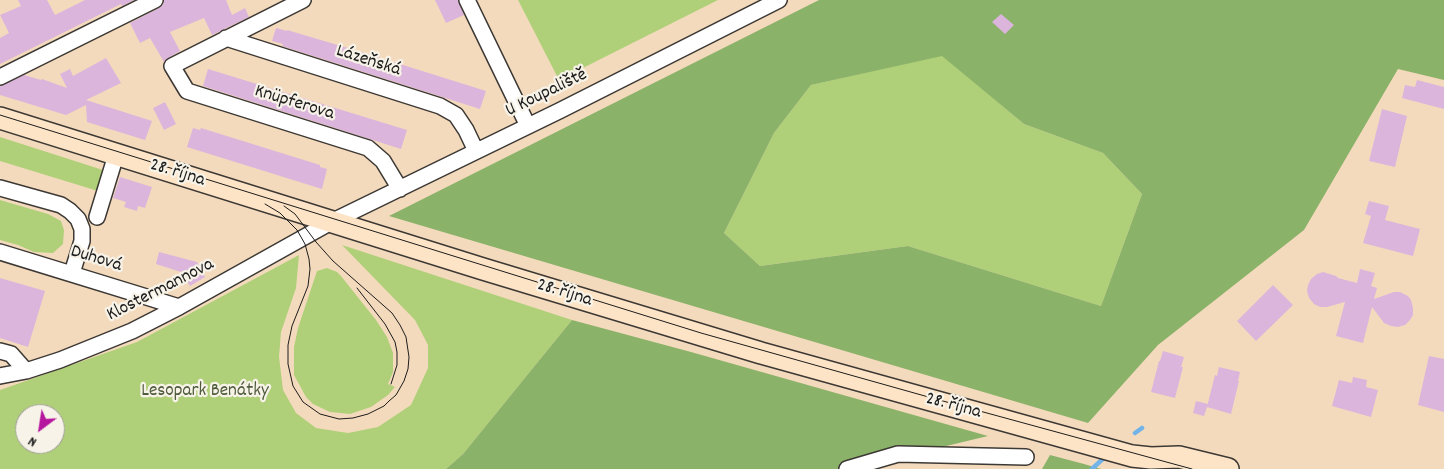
<!DOCTYPE html>
<html>
<head>
<meta charset="utf-8">
<style>
  body { margin:0 }
  #map { position:relative; width:1444px; height:469px; overflow:hidden; background:#f4dabd; font-family:Dekko,sans-serif }
  canvas { display:block }
  .north { position:absolute; left:15px; top:404px; width:50px; height:50px; box-sizing:border-box; background:#f7f3e8; border:1px solid #9f9d96; border-radius:50%; rotate:211deg; font-size:14px; font-weight:700; line-height:20px; text-align:center; color:#1c1c1c }
  .north::after { content:''; display:block; margin:auto; width:18px; height:22px; background:#b5179e; clip-path:polygon(50% 0,100% 100%,50% 72%,0 100%) }
</style>
</head>
<body>
<div id="map">
<canvas width="1444" height="469"></canvas>
<div class="north">N</div>
</div>
<script>
const g = document.querySelector('canvas').getContext('2d');
g.lineJoin = 'round';
function paint(path, color) {
  g.fillStyle = color;
  g.fill(path, 'evenodd');
}
function toPath(rows) {
  const path = new Path2D();
  for (const r of rows) {
    path.moveTo(r[0], r[1]);
    for (let i = 2; i < r.length; i += 2) path.lineTo(r[i], r[i + 1]);
  }
  return path;
}
function stroke(path, color, width, dash) {
  g.strokeStyle = color;
  g.lineWidth = width;
  g.lineCap = dash ? 'butt' : 'round';
  g.setLineDash(dash || []);
  g.stroke(path);
}
function write(font, color, halo, rows, align = 'center') {
  g.font = font + ' Dekko,sans-serif';
  g.lineWidth = 4.5;
  g.setLineDash([]);
  g.textBaseline = 'middle';
  g.strokeStyle = halo;
  g.fillStyle = color;
  for (const [text, x, y, turn = 0] of rows) {
    g.save();
    g.translate(x, y);
    g.rotate((+turn || 0) * Math.PI / 180);
    g.textAlign = isNaN(turn) ? turn : align;
    if (halo) g.strokeText(text, 0, 0);
    g.fillText(text, 0, 0);
    g.restore();
  }
}
const green = toPath([
  [518,0,718,0,559,80],
  [942,55,1024,124,1103,153,1142,194,1101,306,908,246,760,266,724,233,774,133,811,85],
  [0,137,103,170,98,191,0,161],
  [0,200,48,214,61,221,64,230,63,244,53,253,34,252,18,245,0,240],
  [342,245,572,320,463,454,446,469,0,469,0,390,137,342,299,255,296,288,281,332,279,357,283,390,296,413,316,428,348,433,378,427,411,405,428,368,428,345,415,320],
  [25,414,55,414,55,444,25,444],
  [327,268,337,272,341,276,376,320,387,337,393,353,393,372,388,384,395,387,388,395,371,407,350,414,330,412,313,404,306,397,294,375,294,347,298,328,317,271]
]);
const forest = toPath([
  [819,0,1444,0,1444,80,1398,69,1304,230,1158,345,1088,423,389,216],
  [942,56,1024,124,1103,153,1142,194,1101,306,908,246,760,266,724,233,774,133,811,85],
  [572,320,691,352,988,436,850,469,446,469,463,454],
  [1050,455,1084,464,1101,469,1042,469]
]);
const stream = toPath([
  [1135,433,1142,428],
  [1092,469,1107,455]
]);
const building = toPath([
  [18,0,47,0,55,15,85,0,134,0,122,6,121,4,0,64,0,38,9,33,0,15,21,6],
  [164,0,226,0,232,15,245,8,249,17,212,35,204,18,170,32,180,51,168,58,164,62,150,38,140,43,130,23,159,8,163,5],
  [435,0,458,0,464,15,446,23],
  [1001,14,1014,25,1005,34,992,22],
  [276,28,287,31,287,30,368,54,486,91,480,109,282,46,283,44,272,41],
  [106,58,121,83,86,100,152,121,145,140,87,122,86,105,66,115,0,95,0,86,24,75,41,80,42,79,67,88,60,74,70,69,73,76],
  [208,69,407,130,401,149,203,86],
  [1417,80,1444,87,1444,109,1402,98,1405,85,1415,87],
  [165,102,176,124,164,130,153,108],
  [1382,109,1407,116,1395,167,1369,161],
  [193,128,200,130,201,128,320,165,320,167,327,169,322,189,187,147],
  [120,177,152,187,145,208,138,206,137,211,124,207,126,202,113,198],
  [1369,201,1389,206,1385,220,1420,229,1413,256,1363,243,1371,216,1365,214],
  [159,252,197,262,205,277,190,286,181,272,156,264],
  [1360,269,1375,273,1371,286,1377,288,1374,299,1394,292,1400,292,1408,296,1411,300,1413,308,1413,315,1410,320,1405,325,1398,327,1391,326,1384,323,1372,307,1363,343,1336,336,1345,302,1327,307,1320,307,1314,304,1309,298,1307,291,1308,285,1311,279,1317,274,1323,272,1336,276,1338,278,1357,283],
  [0,278,45,291,28,347,0,338],
  [1273,285,1293,305,1256,341,1237,321],
  [1163,351,1184,357,1181,367,1183,367,1175,398,1151,392,1159,361,1160,361],
  [1429,356,1444,359,1444,412,1418,405],
  [1219,367,1240,372,1238,381,1239,381,1231,414,1207,407,1215,375,1217,376],
  [1353,377,1367,380,1366,387,1378,390,1371,417,1332,406,1339,380,1352,383],
  [1196,401,1208,404,1204,416,1193,413]
]);
const minor = toPath([
  [303,0,172,66,187,91,368,148,383,161,400,189],
  [467,0,528,126],
  [226,38,440,106,456,115,466,130,476,151],
  [0,77,155,0],
  [0,188,61,205,70,211,78,219,82,229,82,241,72,273],
  [97,217,116,155],
  [0,252,179,307],
  [0,351,11,354,26,371],
  [0,376,26,371,60,360,132,331,179,307,333,221,559,111,779,0],
  [847,469,898,454,1026,457]
]);
const secondary = toPath([
  [0,118,483,269,761,353,1132,456,1151,458,1179,457,1228,469]
]);
const tram = toPath([
  [0,115,701,333,932,398,1192,469],
  [265,204,280,213,297,230,305,244,309,259,310,269,308,286,292,326,288,345,288,364,293,386,303,402,320,414,339,419,353,418,368,414,384,406,389,401,396,395,404,381,408,369,409,357,406,337,400,325,392,313,333,261,316,242,295,214,284,206],
  [357,288,385,324,395,342,397,352,397,365,391,384]
]);
const streetNames = [
  ["Lázeňská",368,62,18],
  ["U Koupaliště",547,94,-26],
  ["Knüpferova",294,104,17],
  ["28. října",177,174,17],
  ["Duhová",96,260,17],
  ["Klostermannova",161,291,-27],
  ["28. října",564,294,17],
  ["28. října",953,407,15]
];
const parkNames = [
  ["Lesopark Benátky",205,392]
];
paint(green, '#afd079');
paint(forest, '#8bb269');
stroke(stream, '#73b4e8', 4.5);
paint(building, '#dbb5dc');
stroke(minor, '#3c3834', 18);
stroke(secondary, '#3c3834', 24);
stroke(minor, '#fff', 15);
stroke(secondary, '#fee4c6', 21);
stroke(tram, '#1c1c1c', 1);
write('19px', '#1c1c1c', '#f7f3e8', streetNames);
write('19px', '#4f5b3d', '#f7f3e8', parkNames);
</script>
</body>
</html>
